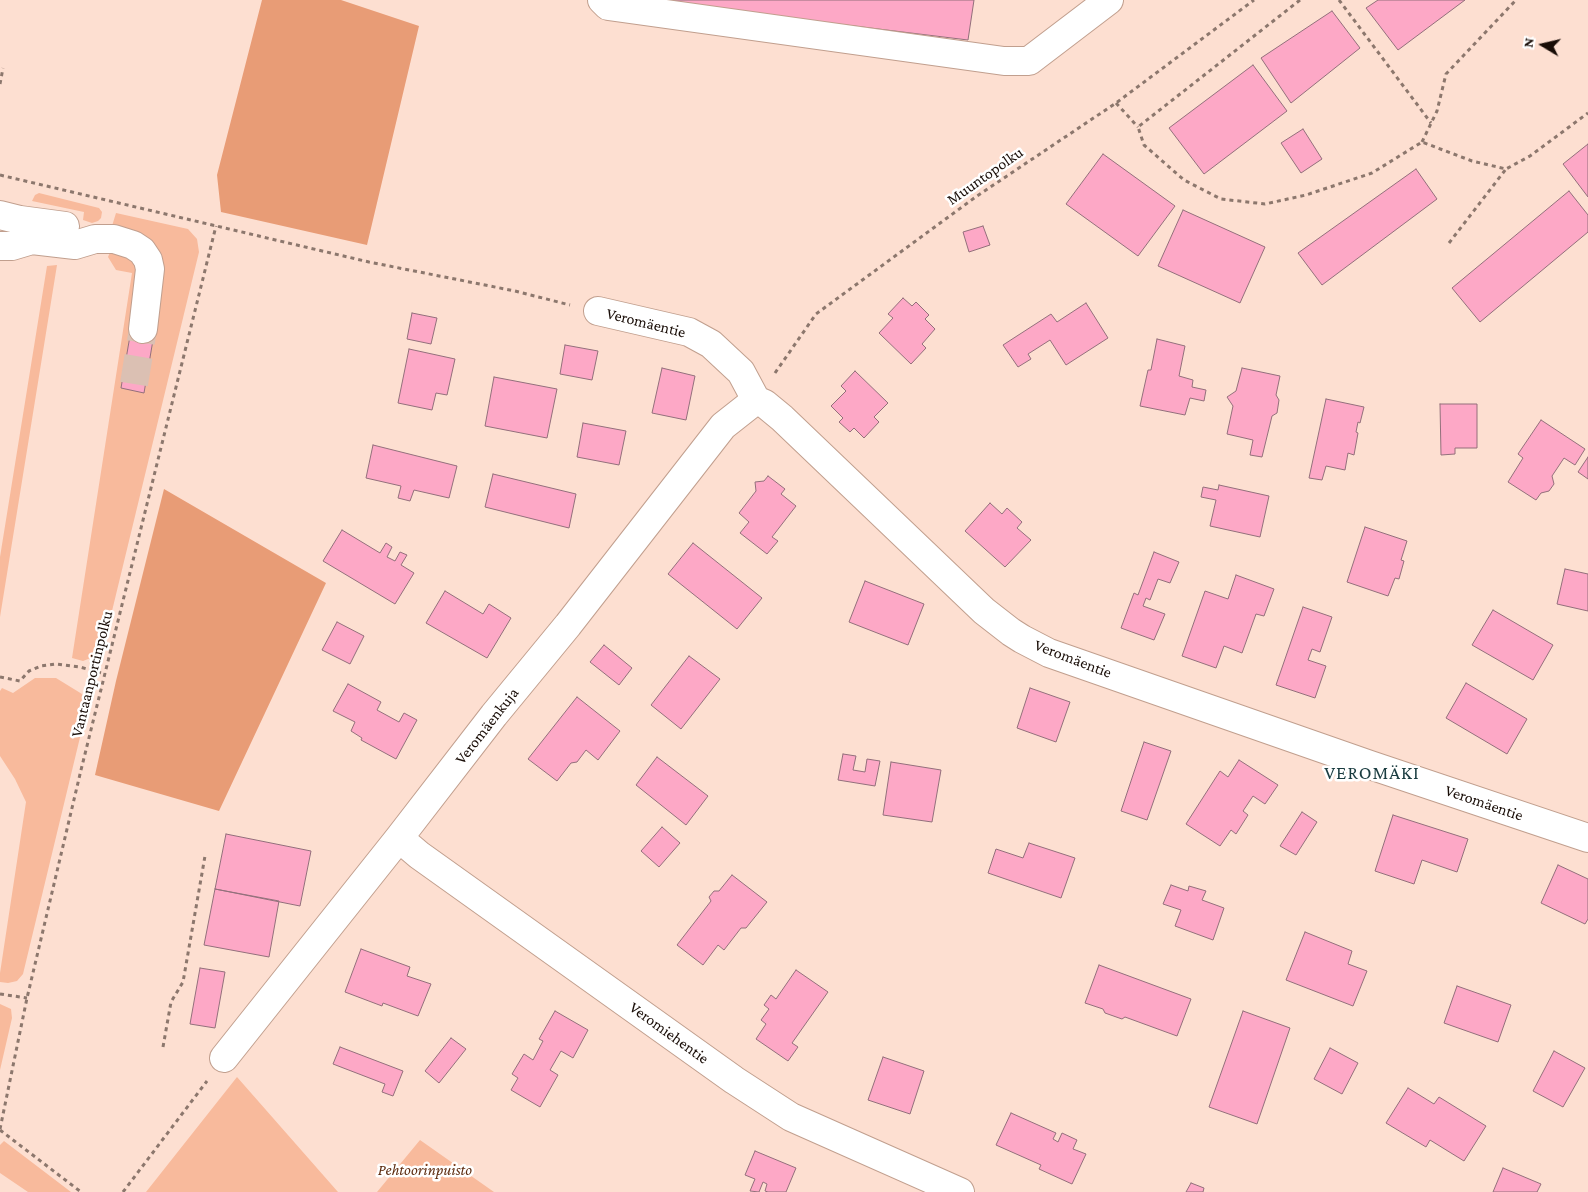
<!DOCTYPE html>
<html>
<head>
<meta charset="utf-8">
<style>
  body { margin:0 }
  #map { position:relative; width:1588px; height:1192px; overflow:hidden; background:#fddfd1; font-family:"Crimson Pro",serif }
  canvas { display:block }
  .north { position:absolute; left:1518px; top:20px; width:50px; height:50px; -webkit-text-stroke:4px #fff; paint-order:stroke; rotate:279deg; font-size:14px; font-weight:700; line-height:20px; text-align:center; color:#190d07 }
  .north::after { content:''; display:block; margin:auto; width:18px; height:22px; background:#190d07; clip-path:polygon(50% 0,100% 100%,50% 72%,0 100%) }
</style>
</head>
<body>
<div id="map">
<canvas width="1588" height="1192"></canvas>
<div class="north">N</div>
</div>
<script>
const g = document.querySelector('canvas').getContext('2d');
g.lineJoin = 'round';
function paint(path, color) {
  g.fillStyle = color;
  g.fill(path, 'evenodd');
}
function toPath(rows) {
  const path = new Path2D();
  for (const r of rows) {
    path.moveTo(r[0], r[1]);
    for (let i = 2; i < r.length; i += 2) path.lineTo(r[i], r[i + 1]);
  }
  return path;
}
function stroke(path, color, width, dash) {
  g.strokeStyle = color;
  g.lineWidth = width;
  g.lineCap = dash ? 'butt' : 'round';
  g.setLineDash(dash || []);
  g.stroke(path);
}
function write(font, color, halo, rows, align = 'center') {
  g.font = font + ' "Crimson Pro",serif';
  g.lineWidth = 5;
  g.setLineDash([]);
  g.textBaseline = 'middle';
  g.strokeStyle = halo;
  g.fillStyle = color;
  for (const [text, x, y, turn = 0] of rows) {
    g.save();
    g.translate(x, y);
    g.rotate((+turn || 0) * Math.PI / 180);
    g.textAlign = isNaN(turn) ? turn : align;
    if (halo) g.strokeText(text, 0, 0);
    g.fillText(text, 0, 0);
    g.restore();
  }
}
const green = toPath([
  [39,193,99,208,102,212,101,218,98,221,92,223,83,220,84,212,32,201,35,195],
  [116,213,188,229,197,239,199,252,104,644,101,654,83,661,72,658,132,273,116,270,108,257,111,250,117,251,138,263,131,330,121,388,144,392,154,334,162,275,112,226],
  [57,265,0,617,0,557,47,266],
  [35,678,56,678,82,694,86,701,89,700,23,974,17,981,8,983,0,982,0,973,26,802,15,779,0,756,0,691,2,688,13,693],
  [0,1004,11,1009,12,1018,0,1070],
  [237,1077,338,1192,146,1192],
  [420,1140,494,1192,377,1192],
  [4,1141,71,1192,28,1192,0,1173,0,1145]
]);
const forest = toPath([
  [262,0,341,0,419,26,367,245,221,212,217,175],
  [164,489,326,583,219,811,95,775,116,681]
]);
const building = toPath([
  [642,0,974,0,968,40,642,0],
  [1378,0,1465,0,1398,50,1366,8,1378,0],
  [1332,11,1360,48,1291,103,1261,58,1332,11],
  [1253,65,1287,111,1204,174,1169,128,1253,65],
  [1303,129,1322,159,1301,173,1281,143,1303,129],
  [1588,144,1588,197,1563,164,1588,144],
  [1103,154,1175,206,1138,256,1066,204,1103,154],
  [1416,169,1437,199,1322,285,1298,253,1416,169],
  [1569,191,1588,215,1588,232,1480,322,1452,288,1569,191],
  [1183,210,1265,247,1240,303,1158,266,1183,210],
  [983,226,990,245,969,252,963,232,983,226],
  [903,298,912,306,916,302,929,315,925,319,935,329,922,344,926,348,911,364,879,333,893,318,888,314,903,298],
  [1086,303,1108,338,1066,365,1050,340,1028,354,1031,359,1018,367,1003,345,1051,314,1057,322,1086,303],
  [412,313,437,318,431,344,407,339,412,313],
  [131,330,154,334,144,393,121,388,131,330],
  [1157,339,1185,346,1179,376,1193,380,1192,387,1206,390,1204,401,1190,398,1185,415,1140,406,1148,370,1151,370,1157,339],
  [565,345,598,351,592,380,560,374,565,345],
  [409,349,455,359,447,395,436,393,432,410,398,403,409,349],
  [662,368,695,376,686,420,652,413,662,368],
  [1242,368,1280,376,1276,395,1279,400,1277,413,1272,416,1262,457,1250,455,1253,440,1227,434,1233,406,1227,397,1236,391,1242,368],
  [855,371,888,403,874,417,879,422,864,438,854,428,850,432,839,422,843,418,831,406,846,391,841,386,855,371],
  [494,377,557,389,547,438,485,426,494,377],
  [1326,399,1364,407,1360,423,1358,422,1356,432,1358,433,1354,455,1348,453,1345,470,1326,466,1322,480,1309,478,1326,399],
  [1440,404,1477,404,1477,448,1455,448,1455,454,1441,455,1440,404],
  [1541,420,1585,449,1575,465,1564,458,1552,476,1554,484,1549,491,1541,493,1536,500,1508,482,1523,458,1518,454,1541,420],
  [583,423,626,431,619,465,577,457,583,423],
  [373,445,457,466,449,498,414,490,410,501,398,498,401,486,366,478,373,445],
  [1588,457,1588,479,1578,472,1588,457],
  [493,474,576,494,569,528,485,507,493,474],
  [768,476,785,489,781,494,796,506,772,537,778,541,767,554,740,533,749,522,739,513,756,491,755,482,764,481,768,476],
  [1219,485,1269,496,1260,537,1210,526,1216,500,1201,497,1203,487,1218,490,1219,485],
  [990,503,1002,514,1007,508,1022,522,1017,528,1031,540,1005,567,965,531,990,503],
  [1365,527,1407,541,1401,560,1404,561,1399,579,1395,578,1388,596,1347,582,1365,527],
  [342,530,380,553,386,543,392,547,387,557,395,561,400,552,407,555,401,565,414,573,395,604,323,561,342,530],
  [693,543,762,598,737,629,668,574,693,543],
  [1154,552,1179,562,1170,583,1158,579,1150,600,1146,598,1143,606,1165,614,1154,640,1121,628,1134,593,1138,595,1154,552],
  [1565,569,1588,574,1588,611,1557,604,1565,569],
  [1236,575,1274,589,1264,616,1256,614,1242,653,1224,646,1216,668,1182,656,1205,591,1228,599,1236,575],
  [865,581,924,604,908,645,849,622,865,581],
  [445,591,483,614,489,604,511,618,487,658,426,623,445,591],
  [1303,607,1332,617,1320,652,1312,649,1308,660,1326,666,1315,698,1276,685,1303,607],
  [1493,610,1553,645,1533,680,1472,645,1493,610],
  [337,622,364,636,350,664,322,650,337,622],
  [604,645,632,668,619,685,590,662,604,645],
  [689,656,720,679,681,729,651,705,689,656],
  [1466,683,1527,719,1507,754,1446,718,1466,683],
  [348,684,381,702,377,710,399,722,404,713,417,720,396,759,361,740,362,738,351,731,355,722,333,711,348,684],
  [1030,688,1070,702,1056,742,1017,728,1030,688],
  [577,697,620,731,598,760,586,750,577,762,571,763,557,781,528,759,577,697],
  [1144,742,1171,751,1147,820,1121,811,1144,742],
  [843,754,856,756,853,770,865,772,867,759,880,761,875,786,838,780,843,754],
  [657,757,708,796,686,825,636,785,657,757],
  [1239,760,1278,785,1265,804,1253,796,1243,811,1248,815,1236,834,1231,830,1220,846,1186,824,1220,771,1228,777,1239,760],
  [891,762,941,770,932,822,883,815,891,762],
  [1302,812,1317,822,1296,855,1280,846,1302,812],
  [1393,815,1468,839,1457,872,1422,860,1414,884,1375,871,1393,815],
  [662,827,680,843,659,867,641,851,662,827],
  [226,834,311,851,300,906,215,889,226,834],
  [1029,843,1075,858,1061,898,988,873,996,849,1023,858,1029,843],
  [1558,865,1588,879,1588,919,1585,924,1541,903,1558,865],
  [732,875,767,902,746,928,741,928,724,950,718,945,703,965,677,945,711,901,709,897,714,891,719,891,732,875],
  [1171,885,1188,891,1189,886,1206,891,1202,900,1224,908,1213,940,1175,926,1181,910,1163,904,1171,885],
  [215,889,279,901,269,957,204,945,215,889],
  [1305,932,1352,951,1348,964,1367,971,1353,1006,1286,980,1305,932],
  [361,949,410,967,407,976,431,984,418,1016,383,1003,382,1006,345,992,361,949],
  [1099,965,1191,999,1177,1036,1125,1017,1122,1019,1105,1013,1103,1009,1085,1003,1099,965],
  [200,968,225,972,215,1028,190,1024,200,968],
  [796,970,828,992,792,1043,798,1047,788,1061,756,1039,766,1024,761,1020,769,1009,764,1005,771,995,776,999,796,970],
  [1457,986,1511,1005,1498,1042,1444,1023,1457,986],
  [555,1011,588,1030,573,1058,561,1051,550,1070,558,1075,540,1107,511,1090,518,1078,512,1074,524,1054,533,1060,543,1041,539,1039,555,1011],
  [1243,1011,1290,1028,1257,1124,1209,1107,1243,1011],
  [451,1038,466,1049,439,1083,425,1071,451,1038],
  [340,1047,403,1071,393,1096,382,1092,385,1084,333,1064,340,1047],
  [1330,1048,1358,1063,1342,1094,1314,1079,1330,1048],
  [1554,1051,1585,1068,1563,1107,1533,1091,1554,1051],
  [883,1057,924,1071,910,1114,868,1100,883,1057],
  [1408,1088,1434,1104,1439,1097,1486,1126,1464,1161,1430,1140,1426,1147,1386,1123,1408,1088],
  [1011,1113,1056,1133,1053,1139,1058,1142,1062,1133,1077,1140,1073,1149,1086,1154,1072,1184,1039,1169,1041,1165,996,1145,1011,1113],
  [755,1151,796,1168,786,1192,768,1192,765,1191,767,1184,763,1182,759,1192,750,1191,755,1179,745,1175,755,1151],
  [1503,1168,1541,1184,1537,1192,1493,1192,1503,1168],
  [1191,1183,1204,1188,1203,1192,1186,1192,1191,1183]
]);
const minorTunnel = toPath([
  [134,384,143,329]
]);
const path = toPath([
  [1300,0,1138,127,1144,145,1184,180,1221,199,1265,204,1306,195,1372,173,1422,142,1472,161,1506,169,1530,156,1588,113],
  [1339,0,1431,123],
  [0,84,3,68],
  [1116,103,1138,127],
  [1422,142,1437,111,1446,74,1516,0],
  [0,175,369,262,515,291,570,305],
  [1449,243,1506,169],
  [775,373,816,314,977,196,1116,103,1254,0],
  [0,677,20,681,29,671,41,666,56,664,80,667,105,674],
  [0,994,27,998],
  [163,1047,171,1002,183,982,205,856],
  [0,1129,27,998,81,770,216,226],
  [0,1130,81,1192],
  [123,1192,207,1081]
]);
const minor = toPath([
  [602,0,608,6,1004,61,1029,61,1109,0],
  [0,215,20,220,65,226],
  [0,246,12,246,32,240,75,245,95,239,114,239,133,245,142,251,148,260,150,269,143,329],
  [598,311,689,332,711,344,741,372,756,400,765,404,782,418,984,611,1011,632,1022,639,1049,653,1370,765,1588,838],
  [399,838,419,855,734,1080,791,1117,960,1192],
  [224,1058,399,838,494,715,568,625,723,426,756,400]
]);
const streetNames = [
  ["Muuntopolku",985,176,-35],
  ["Veromäentie",646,323,14],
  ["Veromäentie",1073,659,21],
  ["Vantaanportinpolku",92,674,-76],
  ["Veromäenkuja",487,726,-52],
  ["Veromäentie",1484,803,19],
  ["Veromiehentie",669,1033,36]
];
const parkNames = [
  ["Pehtoorinpuisto",425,1170]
];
const quarterNames = [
  ["VEROMÄKI",1372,773]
];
paint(green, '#f8ba9c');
paint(forest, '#e89c76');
paint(building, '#fda8c6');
stroke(building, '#936f7b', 1);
stroke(minorTunnel, '#dbc0b3', 28, [28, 14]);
stroke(minor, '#c19f8e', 30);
stroke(path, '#8c776d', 3, [4, 4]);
stroke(minor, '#fff', 28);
write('16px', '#190d07', '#fff', streetNames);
write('italic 16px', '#5e2d11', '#fff', parkNames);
g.letterSpacing = '1px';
write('19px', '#1a3c40', '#fff', quarterNames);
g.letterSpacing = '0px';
</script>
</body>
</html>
